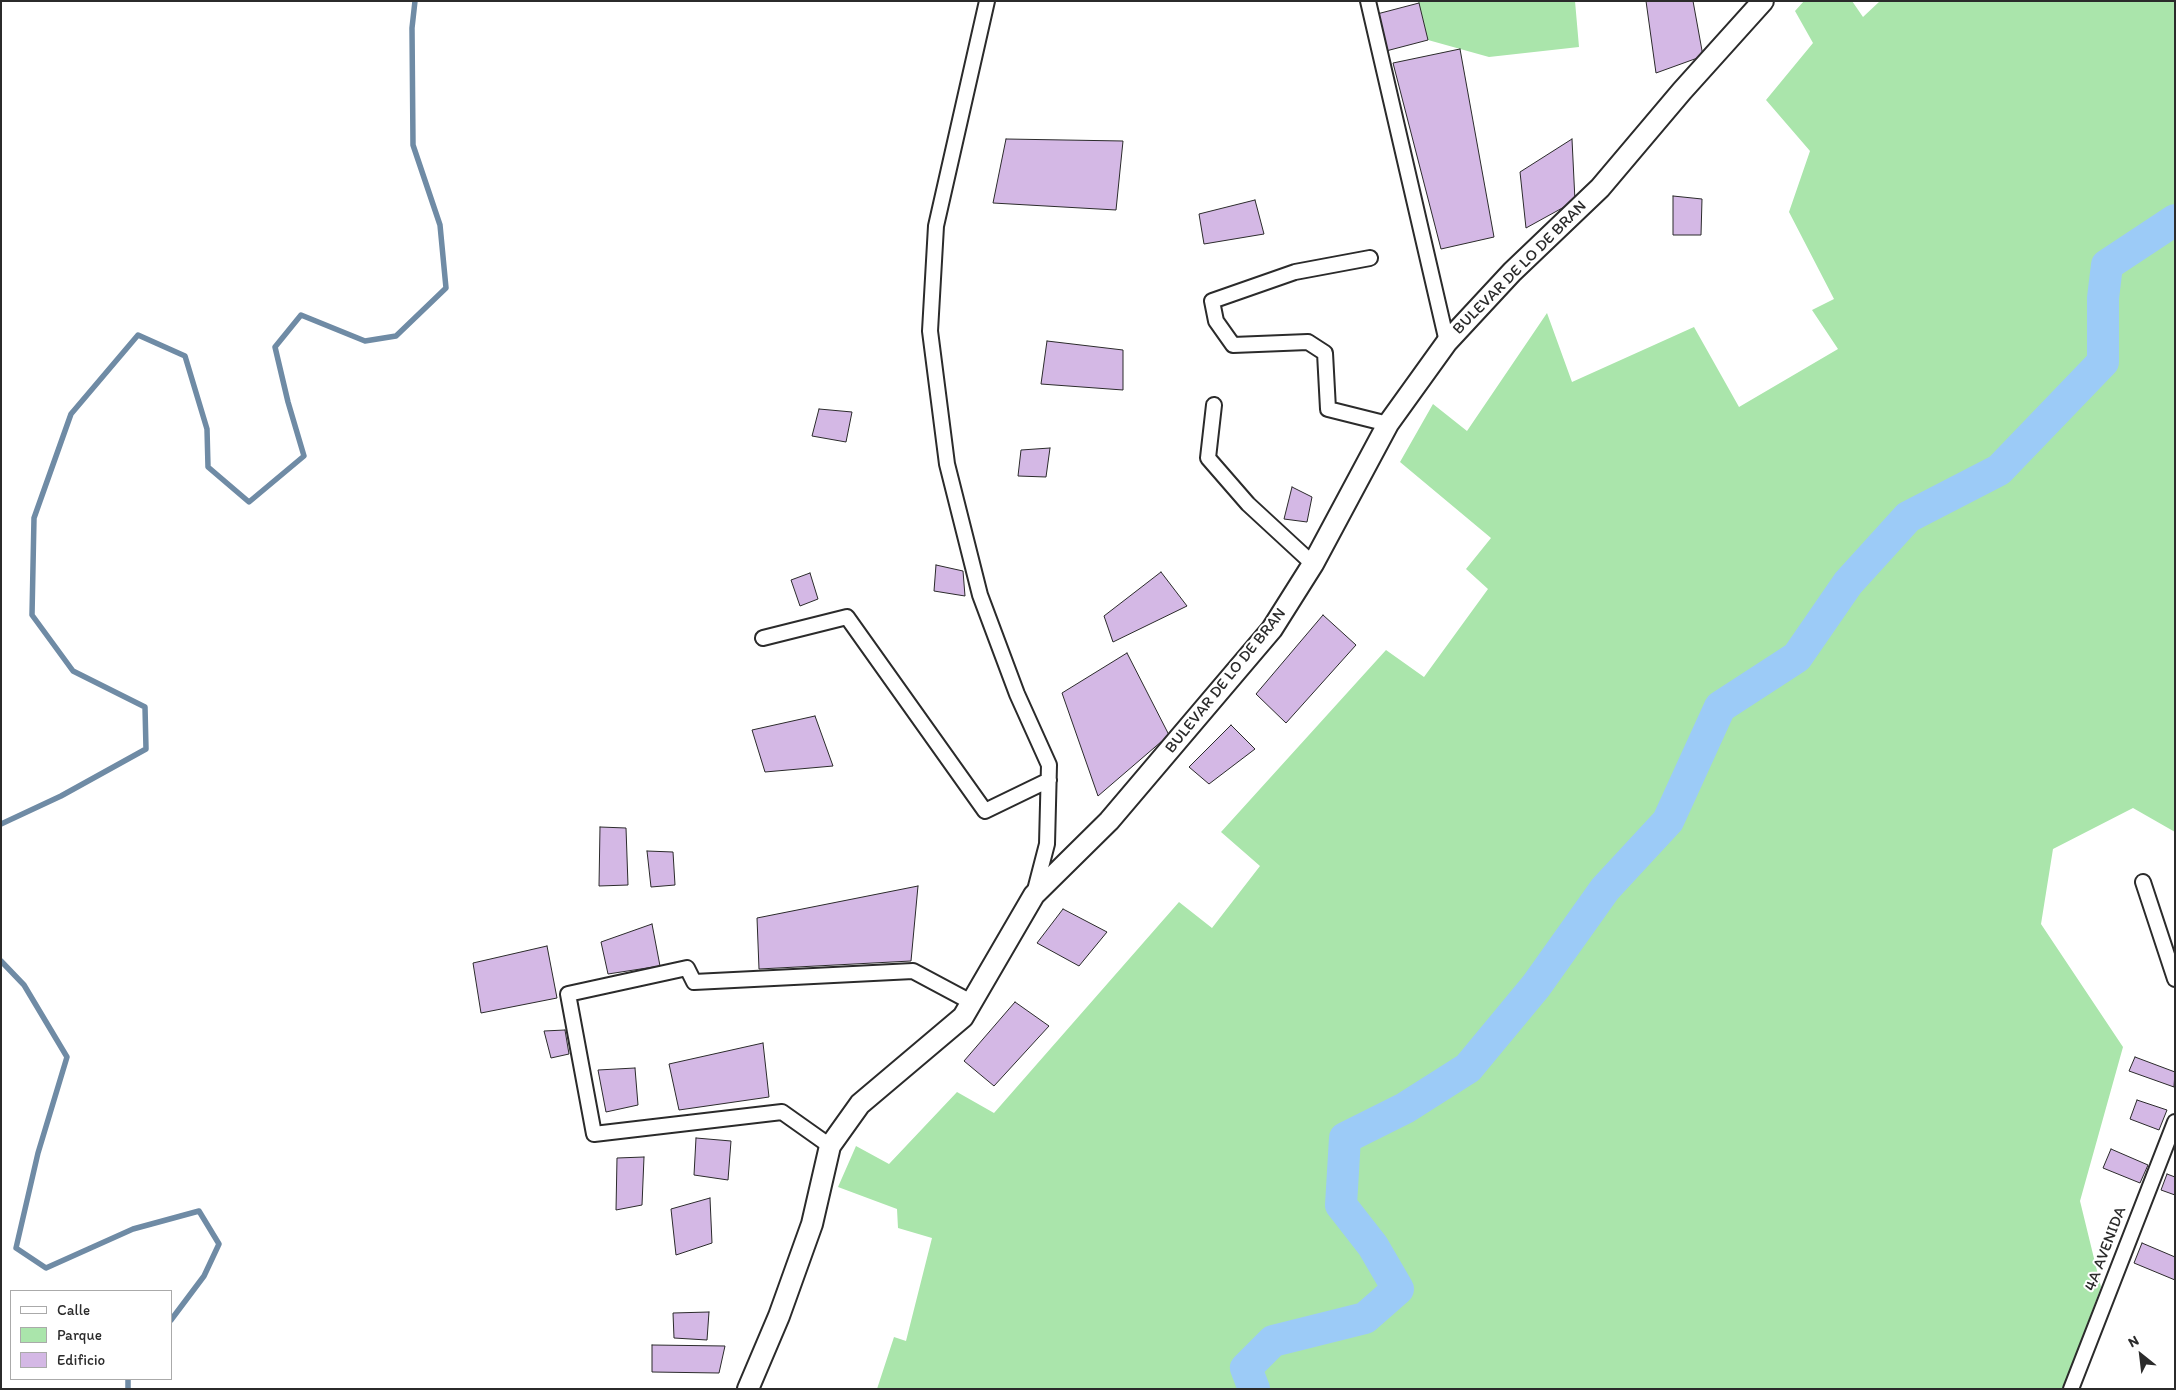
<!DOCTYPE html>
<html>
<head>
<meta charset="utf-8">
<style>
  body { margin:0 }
  #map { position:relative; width:2176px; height:1390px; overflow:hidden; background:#fff; font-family:Itim,sans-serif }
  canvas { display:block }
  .frame { position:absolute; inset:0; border:2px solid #2b2b2b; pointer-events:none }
  .legend { position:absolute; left:10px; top:1290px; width:162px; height:90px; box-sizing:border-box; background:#fff; border:1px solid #aaa; margin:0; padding:6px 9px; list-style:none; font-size:15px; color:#2b2b2b }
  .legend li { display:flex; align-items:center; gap:10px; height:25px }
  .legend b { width:25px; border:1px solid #aaa }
  .north { position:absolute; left:2116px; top:1330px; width:50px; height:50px; -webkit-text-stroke:4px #fff; paint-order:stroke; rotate:331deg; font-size:14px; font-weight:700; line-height:20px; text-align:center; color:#2b2b2b }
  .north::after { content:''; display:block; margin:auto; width:18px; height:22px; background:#2b2b2b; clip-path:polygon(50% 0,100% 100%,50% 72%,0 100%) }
</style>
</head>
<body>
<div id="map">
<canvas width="2176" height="1390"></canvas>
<div class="frame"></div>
<ul class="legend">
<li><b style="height:6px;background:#fff"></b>Calle</li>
<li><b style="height:14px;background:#aae5ab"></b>Parque</li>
<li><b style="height:14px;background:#d4b8e5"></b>Edificio</li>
</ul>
<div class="north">N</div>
</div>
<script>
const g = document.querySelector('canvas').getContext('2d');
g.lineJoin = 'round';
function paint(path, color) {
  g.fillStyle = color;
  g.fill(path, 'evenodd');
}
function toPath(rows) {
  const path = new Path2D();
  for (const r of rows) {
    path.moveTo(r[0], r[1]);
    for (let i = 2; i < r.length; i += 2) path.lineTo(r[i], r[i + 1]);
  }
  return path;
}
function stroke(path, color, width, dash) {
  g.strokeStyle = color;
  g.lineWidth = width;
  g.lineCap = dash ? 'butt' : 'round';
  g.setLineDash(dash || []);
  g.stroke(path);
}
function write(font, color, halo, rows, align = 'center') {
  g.font = font + ' Itim,sans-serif';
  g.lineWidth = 4;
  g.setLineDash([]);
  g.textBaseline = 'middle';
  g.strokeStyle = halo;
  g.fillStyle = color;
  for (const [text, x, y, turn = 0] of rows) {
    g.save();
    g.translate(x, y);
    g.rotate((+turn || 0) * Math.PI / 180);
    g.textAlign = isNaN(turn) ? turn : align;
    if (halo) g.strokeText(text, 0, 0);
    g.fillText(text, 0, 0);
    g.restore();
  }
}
const green = toPath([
  [1418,1,1575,1,1579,47,1489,57,1428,40],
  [1804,1,1852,1,1863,17,1880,1,2175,1,2175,832,2133,808,2053,849,2041,924,2123,1047,2080,1201,2101,1287,2063,1389,877,1389,894,1337,906,1341,932,1238,898,1228,897,1209,838,1187,856,1146,889,1164,957,1092,994,1113,1179,902,1212,928,1260,866,1221,832,1386,650,1424,677,1488,589,1466,569,1491,538,1400,462,1433,404,1467,431,1547,313,1572,382,1694,327,1739,407,1838,349,1812,310,1834,299,1789,212,1810,151,1766,100,1813,43,1795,11]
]);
const stream = toPath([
  [1,824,61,796,146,749,145,707,73,671,32,615,34,518,71,414,138,335,185,356,207,429,208,467,249,502,304,456,288,402,275,347,301,315,365,341,396,336,446,288,440,225,413,145,412,28,415,1],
  [1,961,24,985,67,1057,38,1153,16,1248,46,1268,133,1229,199,1211,219,1244,204,1276,171,1320],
  [128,1389,128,1379]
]);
const river = toPath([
  [1254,1389,1246,1368,1273,1341,1365,1318,1398,1289,1373,1246,1341,1205,1345,1138,1405,1108,1468,1068,1536,986,1605,889,1668,821,1720,707,1797,657,1848,583,1908,517,1999,470,2103,362,2103,298,2107,265,2175,220]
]);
const building = toPath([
  [1646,1,1693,1,1703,56,1656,73,1646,1],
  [1419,3,1428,40,1386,51,1377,14,1419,3],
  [1460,49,1494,237,1441,249,1393,63,1460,49],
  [1006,139,1123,141,1116,210,993,203,1006,139],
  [1572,139,1575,201,1526,228,1520,172,1572,139],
  [1673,196,1702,199,1701,235,1673,235,1673,196],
  [1255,200,1264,234,1204,244,1199,214,1255,200],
  [1047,341,1123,350,1123,390,1041,384,1047,341],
  [819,409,852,412,846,442,812,436,819,409],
  [1050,448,1046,477,1018,476,1021,450,1050,448],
  [1292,487,1312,497,1307,522,1284,519,1292,487],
  [936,565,963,571,965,596,934,591,936,565],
  [1161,572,1187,606,1113,642,1104,616,1161,572],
  [810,573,818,599,800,606,791,580,810,573],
  [1323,615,1356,645,1286,723,1256,694,1323,615],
  [1127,653,1169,735,1098,796,1062,693,1127,653],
  [815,716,833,766,765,772,752,730,815,716],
  [1231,725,1255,749,1209,784,1189,767,1231,725],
  [600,827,626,828,628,885,599,886,600,827],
  [647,851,673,852,675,885,651,887,647,851],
  [918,886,911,961,759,969,757,918,918,886],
  [1063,909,1107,932,1079,966,1037,943,1063,909],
  [652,924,660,966,608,974,601,942,652,924],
  [547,946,557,998,481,1013,473,963,547,946],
  [1015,1002,1049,1026,994,1086,964,1061,1015,1002],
  [565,1030,569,1054,551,1058,544,1031,565,1030],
  [763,1043,769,1097,679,1110,669,1064,763,1043],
  [2135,1057,2175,1072,2174,1087,2129,1071,2135,1057],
  [635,1068,638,1105,606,1112,598,1070,635,1068],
  [2137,1100,2167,1110,2159,1130,2130,1119,2137,1100],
  [696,1138,731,1141,728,1180,694,1175,696,1138],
  [2111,1149,2148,1165,2140,1183,2103,1168,2111,1149],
  [644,1157,642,1205,616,1210,617,1158,644,1157],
  [2167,1174,2175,1177,2175,1195,2161,1190,2167,1174],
  [710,1198,712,1243,676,1255,671,1209,710,1198],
  [2142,1243,2175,1257,2175,1280,2134,1263,2142,1243],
  [709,1312,707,1340,674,1338,673,1313,709,1312],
  [652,1345,725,1346,719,1373,652,1372,652,1345]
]);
const street = toPath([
  [987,1,936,226,930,331,947,464,980,595,1017,694,1049,765,1047,844,1034,894],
  [1368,1,1447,342],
  [1370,258,1295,272,1212,301,1216,321,1233,345,1308,342,1325,353,1328,409,1388,424],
  [1214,405,1208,458,1248,504,1313,564],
  [763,638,847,617,985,811,1049,780],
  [2143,882,2175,979],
  [830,1146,782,1112,594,1134,568,994,687,968,694,982,913,971,971,1002],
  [2071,1389,2175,1122]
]);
const secondary = toPath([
  [748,1389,779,1316,812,1224,830,1146,860,1104,963,1017,1034,895,1109,821,1272,629,1313,564,1388,424,1447,342,1512,272,1600,188,1682,91,1763,1]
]);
const streetNames = [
  ["BULEVAR DE LO DE BRAN",1520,268,-45],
  ["BULEVAR DE LO DE BRAN",1226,681,-51],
  ["4A AVENIDA",2106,1249,-69]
];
paint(green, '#aae5ab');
stroke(stream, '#6f8ba5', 5.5);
stroke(river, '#9ccbf7', 32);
paint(building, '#d4b8e5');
stroke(building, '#2b2b2b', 1);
stroke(street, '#2b2b2b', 18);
stroke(secondary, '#2b2b2b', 24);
stroke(street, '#fff', 14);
stroke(secondary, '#fff', 20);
write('16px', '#2b2b2b', '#fff', streetNames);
</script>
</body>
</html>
